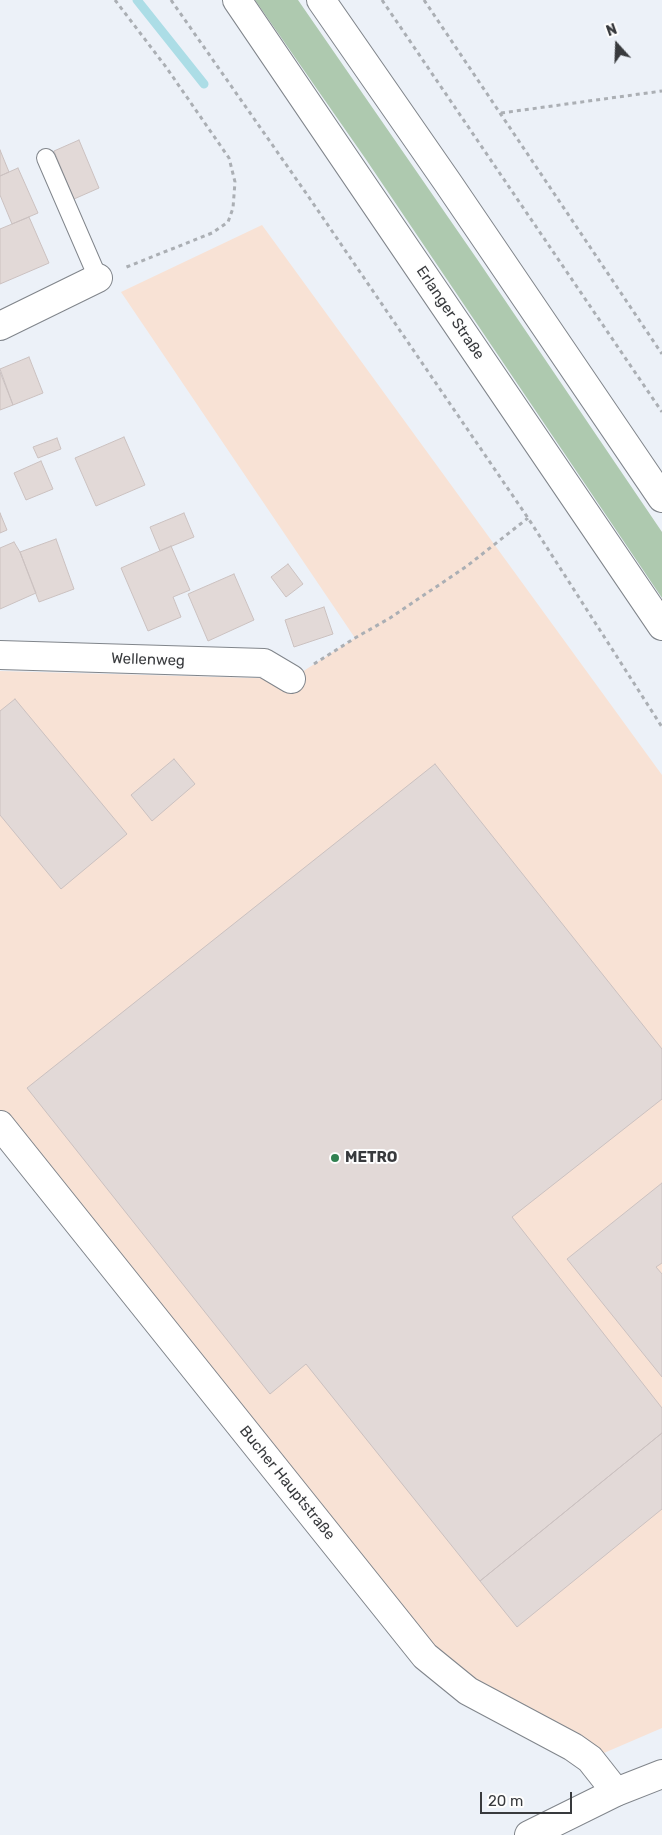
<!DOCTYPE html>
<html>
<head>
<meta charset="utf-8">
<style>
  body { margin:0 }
  #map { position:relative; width:662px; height:1835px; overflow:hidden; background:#ecf1f8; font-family:Rubik,sans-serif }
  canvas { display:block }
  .north { position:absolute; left:592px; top:20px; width:50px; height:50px; -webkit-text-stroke:4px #fefefe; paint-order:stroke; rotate:340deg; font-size:14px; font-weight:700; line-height:20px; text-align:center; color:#383a3d }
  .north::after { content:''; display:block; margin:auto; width:18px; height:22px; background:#383a3d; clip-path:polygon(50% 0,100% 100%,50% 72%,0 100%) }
  .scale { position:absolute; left:480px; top:1792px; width:92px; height:22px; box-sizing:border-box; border:2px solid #383a3d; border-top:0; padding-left:6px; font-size:15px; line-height:18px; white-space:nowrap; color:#383a3d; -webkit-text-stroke:4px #fefefe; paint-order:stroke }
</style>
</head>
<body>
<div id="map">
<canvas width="662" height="1835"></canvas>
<div class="north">N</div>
<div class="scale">20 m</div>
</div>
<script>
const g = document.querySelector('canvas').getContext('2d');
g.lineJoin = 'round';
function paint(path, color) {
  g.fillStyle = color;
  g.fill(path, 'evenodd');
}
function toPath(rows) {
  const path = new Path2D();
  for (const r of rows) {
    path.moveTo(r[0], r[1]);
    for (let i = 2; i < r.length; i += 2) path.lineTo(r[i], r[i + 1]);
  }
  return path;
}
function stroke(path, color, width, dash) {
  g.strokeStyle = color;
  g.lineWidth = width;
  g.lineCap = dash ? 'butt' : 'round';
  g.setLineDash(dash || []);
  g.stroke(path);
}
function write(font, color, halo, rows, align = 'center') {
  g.font = font + ' Rubik,sans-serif';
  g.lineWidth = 4;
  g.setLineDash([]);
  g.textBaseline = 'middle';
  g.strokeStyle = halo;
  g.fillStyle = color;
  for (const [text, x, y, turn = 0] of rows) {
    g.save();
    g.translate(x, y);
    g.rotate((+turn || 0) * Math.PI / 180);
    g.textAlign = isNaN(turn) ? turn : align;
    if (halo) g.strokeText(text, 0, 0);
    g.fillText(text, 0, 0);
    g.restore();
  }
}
const commercial = toPath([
  [262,225,662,775,662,1728,590,1759,468,1691,0,1125,0,671,291,679,355,638,121,292]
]);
const green = toPath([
  [255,0,298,0,477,259,662,532,662,598,365,158]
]);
const stream = toPath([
  [137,0,204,84]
]);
const building = toPath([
  [79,140,99,188,74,199,54,151,79,140],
  [0,150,9,172,0,176,0,150],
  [18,168,38,213,12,224,0,195,0,176,18,168],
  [29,217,49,263,0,284,0,229,29,217],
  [29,357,43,393,13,405,0,369,29,357],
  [0,372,13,405,0,410,0,372],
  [124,437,145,485,96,506,75,458,124,437],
  [57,438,61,449,38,458,33,447,57,438],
  [41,461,53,489,26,500,14,473,41,461],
  [0,513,7,530,0,533,0,513],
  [184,513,194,537,160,551,150,527,184,513],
  [56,539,74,589,39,602,20,552,56,539],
  [14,542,20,552,36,593,0,609,0,548,14,542],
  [171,546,190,590,173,597,181,617,148,631,121,568,171,546],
  [288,564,303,584,286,597,271,577,288,564],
  [234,574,254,620,208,641,188,594,234,574],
  [324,607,333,634,294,647,285,620,324,607],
  [15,699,127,834,61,889,0,815,0,711,15,699],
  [174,759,195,784,152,821,131,795,174,759],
  [435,764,662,1049,662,1099,512,1217,662,1408,662,1433,480,1581,306,1364,270,1394,27,1088,435,764],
  [662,1183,662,1263,656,1267,662,1274,662,1377,567,1259,662,1183],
  [662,1433,662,1509,517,1627,480,1581,662,1433]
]);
const path = toPath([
  [115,0,166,67,229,158,235,182,233,208,228,222,212,233,124,268],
  [171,0,306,193,528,518,662,727],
  [382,0,662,412],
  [424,0,662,354],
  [501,113,662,91],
  [314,664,355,638,390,618,467,566,528,518]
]);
const service = toPath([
  [46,158,98,278]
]);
const minor = toPath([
  [0,326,98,278],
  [0,655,264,663,291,679],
  [0,1125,425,1656,468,1691,573,1747,590,1759,616,1792]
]);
const tertiary = toPath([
  [529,1835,616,1792,662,1774]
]);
const primary = toPath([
  [237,0,662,626],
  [321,0,448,183,662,498]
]);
const markers = [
  [335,1158,5,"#318151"]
];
const streetNames = [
  ["Erlanger Straße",450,313,56],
  ["Wellenweg",148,660,2],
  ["Bucher Hauptstraße",287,1483,51]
];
const poiNames = [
  ["METRO",345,1158]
];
paint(commercial, '#f8e2d5');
paint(green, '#aec9af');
stroke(stream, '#acdde6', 9);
paint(building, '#e2d9d7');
stroke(building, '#cbc1c0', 1);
stroke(service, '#80858b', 20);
stroke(minor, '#80858b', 30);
stroke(tertiary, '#80858b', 30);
stroke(primary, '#80858b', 30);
stroke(path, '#abafb4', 3, [4, 4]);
stroke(service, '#fff', 18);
stroke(minor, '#fff', 28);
stroke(tertiary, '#fff', 28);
stroke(primary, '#fff', 28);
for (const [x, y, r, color] of markers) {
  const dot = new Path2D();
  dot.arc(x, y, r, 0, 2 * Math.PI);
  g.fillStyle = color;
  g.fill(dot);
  stroke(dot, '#fefefe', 2);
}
write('15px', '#383a3d', '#fefefe', streetNames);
write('bold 15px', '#383a3d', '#fefefe', poiNames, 'left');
</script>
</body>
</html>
